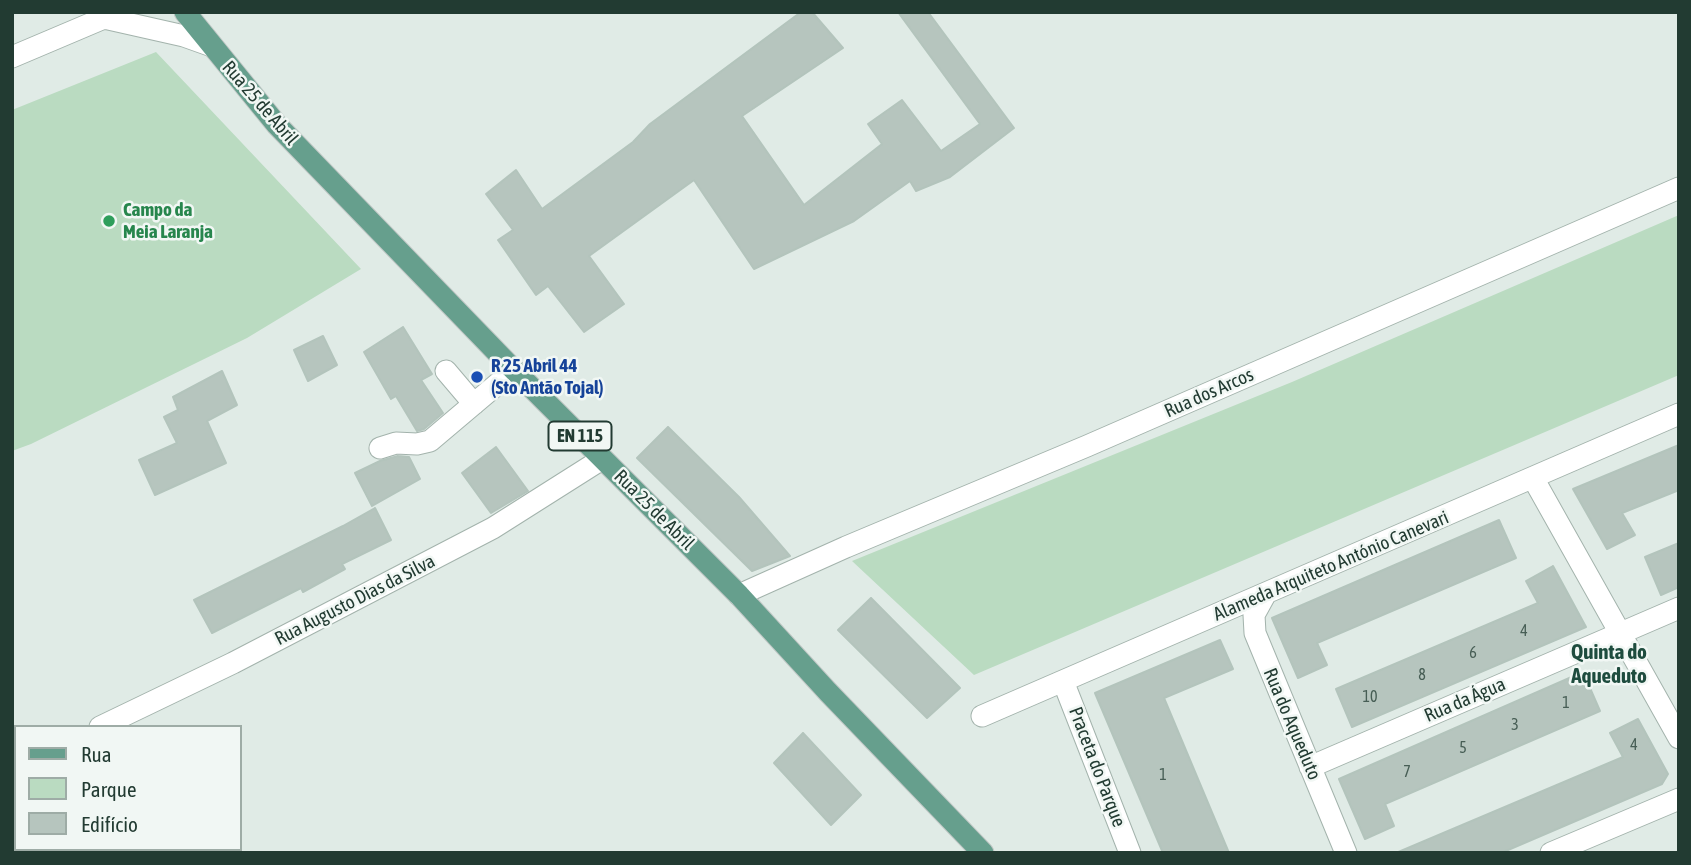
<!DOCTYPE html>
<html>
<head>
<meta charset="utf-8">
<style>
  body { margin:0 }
  #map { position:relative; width:1691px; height:865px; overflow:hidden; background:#e0ebe6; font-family:"Asap Condensed",sans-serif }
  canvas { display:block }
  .frame { position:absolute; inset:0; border:14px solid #223b32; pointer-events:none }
  .legend { position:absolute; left:14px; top:725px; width:228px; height:126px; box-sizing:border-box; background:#f1f7f4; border:2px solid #9eaca6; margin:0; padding:9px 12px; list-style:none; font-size:21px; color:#223b32 }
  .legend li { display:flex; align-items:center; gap:14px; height:35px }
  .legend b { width:35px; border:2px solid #9eaca6 }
</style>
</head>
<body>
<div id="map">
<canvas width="1691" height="865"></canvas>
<div class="frame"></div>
<ul class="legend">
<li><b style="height:9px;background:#669f8d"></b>Rua</li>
<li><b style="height:19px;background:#badbc1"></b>Parque</li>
<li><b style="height:19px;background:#b6c5be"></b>Edifício</li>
</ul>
</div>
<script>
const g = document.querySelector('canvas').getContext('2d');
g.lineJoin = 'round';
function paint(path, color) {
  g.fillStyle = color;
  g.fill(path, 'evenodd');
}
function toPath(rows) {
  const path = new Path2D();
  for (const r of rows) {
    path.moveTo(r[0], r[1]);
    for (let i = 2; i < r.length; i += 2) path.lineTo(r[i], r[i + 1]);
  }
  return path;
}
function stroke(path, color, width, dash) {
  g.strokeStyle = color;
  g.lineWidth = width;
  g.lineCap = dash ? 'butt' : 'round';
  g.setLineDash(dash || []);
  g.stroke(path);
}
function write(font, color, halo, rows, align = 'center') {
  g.font = font + ' "Asap Condensed",sans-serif';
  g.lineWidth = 5;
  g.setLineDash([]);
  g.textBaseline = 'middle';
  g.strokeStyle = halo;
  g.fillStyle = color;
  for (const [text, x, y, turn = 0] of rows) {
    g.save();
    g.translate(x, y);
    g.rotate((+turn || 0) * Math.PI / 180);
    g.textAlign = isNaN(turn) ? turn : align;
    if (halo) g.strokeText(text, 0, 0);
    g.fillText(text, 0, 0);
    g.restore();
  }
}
const green = toPath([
  [156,52,361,269,247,338,31,444,12,451,12,110],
  [1679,215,1679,375,974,675,852,561,1292,382]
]);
const building = toPath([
  [801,12,812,12,843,48,742,116,804,205,882,144,868,124,902,100,941,151,980,124,898,12,928,12,1014,128,950,177,916,191,910,181,854,221,754,269,694,180,589,256,624,304,584,332,548,286,536,295,498,240,513,230,486,194,516,170,542,209,633,142,650,124,801,12],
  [403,327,432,374,421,380,443,413,424,429,417,431,396,396,391,399,364,352,403,327],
  [323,336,337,365,308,381,294,350,323,336],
  [222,371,237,405,207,421,226,463,155,495,139,460,177,443,164,417,178,410,173,397,222,371],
  [668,427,739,497,790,556,752,571,637,458,668,427],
  [1679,445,1679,490,1622,513,1635,535,1607,549,1573,489,1679,445],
  [496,447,528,491,491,513,462,473,496,447],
  [398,456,409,457,420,479,372,506,355,473,380,461,398,456],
  [375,508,391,540,342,564,345,569,303,592,301,588,212,633,194,600,343,526,375,508],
  [1499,520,1516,558,1317,643,1327,665,1298,678,1272,618,1499,520],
  [1679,543,1679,587,1661,595,1645,557,1679,543],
  [1553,566,1586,627,1352,727,1336,689,1538,603,1526,581,1553,566],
  [871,598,960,688,927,718,838,630,871,598],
  [1220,640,1233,669,1164,698,1229,853,1163,853,1095,693,1220,640],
  [1583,672,1600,711,1385,804,1394,826,1365,839,1339,779,1583,672],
  [1638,719,1668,774,1662,784,1501,853,1396,853,1623,757,1610,733,1638,719],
  [803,733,861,795,831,825,774,763,803,733]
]);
const minor = toPath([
  [104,18,184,36,212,46],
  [12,57,104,18,108,12],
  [446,371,474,404],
  [380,448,396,443,417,444,430,441,514,370],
  [1533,478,1679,738],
  [739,595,846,547,1087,446,1679,188],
  [1265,595,1254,615,1255,633,1346,853],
  [1063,681,1130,853],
  [982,716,1679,414],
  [100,727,233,663,493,528,602,459],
  [1310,767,1679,608],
  [1551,853,1679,799]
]);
const major = toPath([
  [185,12,277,125,514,370,739,595,828,692,983,853]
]);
const markers = [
  [109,221,7,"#2e9e5b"],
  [477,377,7,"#1a4fb4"]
];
const numberNames = [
  ["4",1524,631],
  ["6",1473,653],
  ["8",1422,675],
  ["10",1370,697],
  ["1",1566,703],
  ["3",1515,725],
  ["4",1634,745],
  ["5",1463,748],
  ["7",1407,772],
  ["1",1163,775]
];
const shields = [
  [580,436,63]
];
const shieldNames = [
  ["EN 115",580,436]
];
const streetNames = [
  ["Rua 25 de Abril",260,103,49],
  ["Rua dos Arcos",1209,393,-24],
  ["Rua 25 de Abril",654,510,45],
  ["Alameda Arquiteto António Canevari",1331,566,-23],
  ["Rua Augusto Dias da Silva",355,600,-27],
  ["Rua da Água",1465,700,-23],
  ["Rua do Aqueduto",1292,724,67],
  ["Praceta do Parque",1097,767,69]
];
const leisureNames = [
  ["Campo da",123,210],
  ["Meia Laranja",123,232]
];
const transitNames = [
  ["R 25 Abril 44",491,366],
  ["(Sto Antão Tojal)",491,388]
];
const neighbourhoodNames = [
  ["Quinta do",1609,652],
  ["Aqueduto",1609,676]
];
paint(green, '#badbc1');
paint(building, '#b6c5be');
stroke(building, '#b3c4bc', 2);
stroke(minor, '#a3b3ac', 23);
stroke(major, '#c1c8c6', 23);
stroke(minor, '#fff', 21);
stroke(major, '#669f8d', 21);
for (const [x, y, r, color] of markers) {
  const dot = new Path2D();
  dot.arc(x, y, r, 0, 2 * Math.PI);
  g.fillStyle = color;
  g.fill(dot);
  stroke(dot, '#f1f7f4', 2.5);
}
write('16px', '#475e55', null, numberNames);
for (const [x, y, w] of shields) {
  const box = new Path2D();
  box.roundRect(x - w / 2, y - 14.5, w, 29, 5);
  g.fillStyle = '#f1f7f4';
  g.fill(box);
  stroke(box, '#223b32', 2);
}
write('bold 18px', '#223b32', null, shieldNames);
write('19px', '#223b32', '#f1f7f4', streetNames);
write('bold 19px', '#27864d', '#f1f7f4', leisureNames, 'left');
write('bold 19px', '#164399', '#f1f7f4', transitNames, 'left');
write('bold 21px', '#1e4c3e', '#f1f7f4', neighbourhoodNames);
</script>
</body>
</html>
